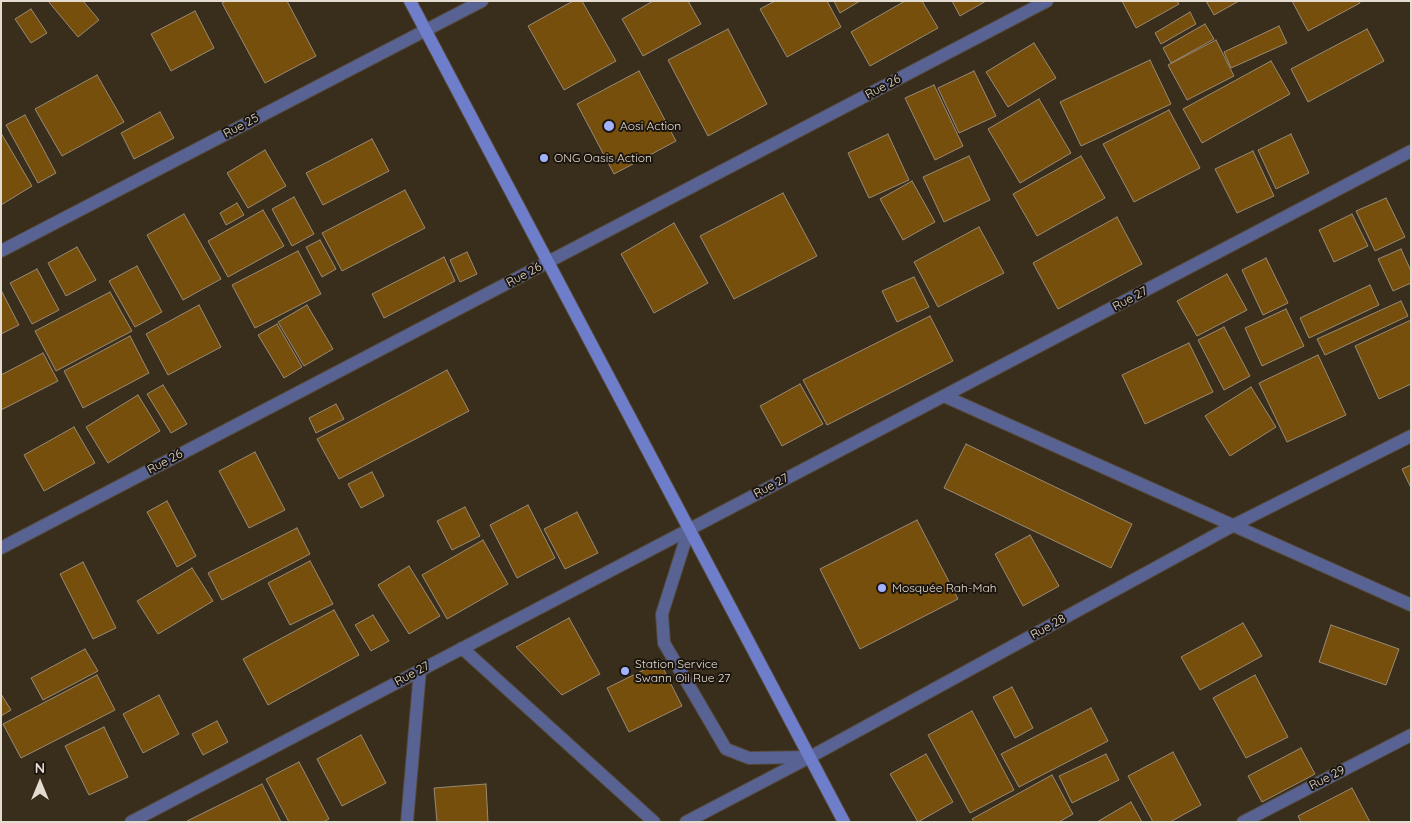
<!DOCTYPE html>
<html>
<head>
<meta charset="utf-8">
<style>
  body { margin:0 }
  #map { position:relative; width:1412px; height:823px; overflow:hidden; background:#392d1c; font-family:Quicksand,sans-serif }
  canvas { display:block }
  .frame { position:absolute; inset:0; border:2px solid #e4dcd1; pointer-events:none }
  .north { position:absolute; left:15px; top:758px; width:50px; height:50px; -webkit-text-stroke:4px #1c160f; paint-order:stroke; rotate:0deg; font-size:14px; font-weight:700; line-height:20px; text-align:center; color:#e4dcd1 }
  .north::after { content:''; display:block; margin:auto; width:18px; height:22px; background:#e4dcd1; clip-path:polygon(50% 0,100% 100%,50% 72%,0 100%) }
</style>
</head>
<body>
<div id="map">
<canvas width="1412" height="823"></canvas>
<div class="frame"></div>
<div class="north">N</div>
</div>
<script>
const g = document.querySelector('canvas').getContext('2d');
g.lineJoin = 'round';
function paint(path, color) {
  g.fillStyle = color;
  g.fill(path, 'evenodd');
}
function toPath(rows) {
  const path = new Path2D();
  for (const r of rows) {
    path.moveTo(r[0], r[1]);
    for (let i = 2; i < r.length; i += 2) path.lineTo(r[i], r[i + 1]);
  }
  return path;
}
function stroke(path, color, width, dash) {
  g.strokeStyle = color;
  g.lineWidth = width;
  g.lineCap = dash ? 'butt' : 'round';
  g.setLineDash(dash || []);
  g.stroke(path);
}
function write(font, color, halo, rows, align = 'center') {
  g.font = font + ' Quicksand,sans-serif';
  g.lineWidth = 4;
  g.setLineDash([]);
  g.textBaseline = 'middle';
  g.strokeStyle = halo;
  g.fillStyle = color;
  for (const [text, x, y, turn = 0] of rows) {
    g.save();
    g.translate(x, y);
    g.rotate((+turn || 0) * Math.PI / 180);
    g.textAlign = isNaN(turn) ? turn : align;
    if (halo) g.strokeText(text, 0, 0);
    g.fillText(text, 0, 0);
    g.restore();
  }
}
const building = toPath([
  [48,1,83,1,99,20,78,37,48,1],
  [226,1,287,1,316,56,265,83,222,3,226,1],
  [573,1,582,1,616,61,564,90,528,26,573,1],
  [653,1,688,1,701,24,643,56,622,19,653,1],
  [775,1,827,1,841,27,787,57,760,9,775,1],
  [834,1,860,1,840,13,834,1],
  [905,1,922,1,938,28,870,66,851,32,905,1],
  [952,1,986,1,960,16,952,1],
  [1122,1,1177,1,1179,4,1136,28,1122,1],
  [1206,1,1239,1,1214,15,1206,1],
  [1292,1,1359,1,1360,3,1308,31,1292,1],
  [31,9,47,33,31,43,15,19,31,9],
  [195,11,214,48,171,71,151,34,195,11],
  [1190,12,1196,24,1161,44,1155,33,1190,12],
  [1205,24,1214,39,1171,63,1163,48,1205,24],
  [1279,26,1287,43,1231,68,1224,52,1279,26],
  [728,29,767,104,708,136,668,60,728,29],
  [1367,29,1384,61,1308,102,1291,69,1367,29],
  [1216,40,1234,76,1187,100,1168,65,1216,40],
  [1034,43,1056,78,1008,107,986,72,1034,43],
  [1150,60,1171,104,1081,146,1060,102,1150,60],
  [1271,61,1290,94,1202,143,1183,109,1271,61],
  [639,71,676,141,614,174,577,104,639,71],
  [974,71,996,116,959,133,938,88,974,71],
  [97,75,124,122,62,156,35,109,97,75],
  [934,85,963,146,935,160,905,98,934,85],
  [1039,99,1071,153,1020,183,988,129,1039,99],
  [1169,110,1200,168,1134,202,1103,144,1169,110],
  [160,112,174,138,134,159,121,133,160,112],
  [25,115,56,173,38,183,6,125,25,115],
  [1,133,32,186,1,205,1,133],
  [888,134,909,180,869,198,848,153,888,134],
  [1291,134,1309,173,1276,189,1258,150,1291,134],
  [372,139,389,171,323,205,306,173,372,139],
  [265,150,286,186,248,208,227,173,265,150],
  [1253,151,1274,196,1237,213,1215,169,1253,151],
  [969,156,990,200,944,222,923,177,969,156],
  [1081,156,1105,198,1037,236,1013,194,1081,156],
  [912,181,935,222,903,240,880,199,912,181],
  [405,190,425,228,342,271,322,233,405,190],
  [783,193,817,256,734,299,700,236,783,193],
  [294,197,314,234,292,246,272,209,294,197],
  [1386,198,1405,237,1375,251,1356,211,1386,198],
  [237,203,244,215,226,225,220,213,237,203],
  [263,210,284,246,228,277,208,241,263,210],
  [184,214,221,279,183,300,147,235,184,214],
  [1352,214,1368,246,1334,262,1319,230,1352,214],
  [1117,217,1142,264,1058,309,1033,263,1117,217],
  [674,223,708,283,654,313,621,254,674,223],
  [979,227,1004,273,938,307,914,262,979,227],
  [320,240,336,269,322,277,306,247,320,240],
  [77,247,96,280,66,296,48,263,77,247],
  [1401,249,1411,271,1411,283,1393,291,1378,259,1401,249],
  [298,251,321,294,255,328,232,285,298,251],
  [467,252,477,274,460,282,450,260,467,252],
  [444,257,455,281,384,318,372,294,444,257],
  [1266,258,1288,303,1263,315,1242,270,1266,258],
  [137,266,162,312,135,327,109,281,137,266],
  [37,269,59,310,32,324,10,283,37,269],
  [1227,274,1247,310,1197,336,1177,301,1227,274],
  [914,277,929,307,897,322,882,291,914,277],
  [1370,285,1379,305,1309,338,1300,318,1370,285],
  [1,290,19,325,1,334,1,290],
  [110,292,132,331,56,371,35,331,110,292],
  [1401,301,1408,316,1325,355,1317,339,1401,301],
  [199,305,221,347,168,375,146,334,199,305],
  [307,305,333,349,304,366,278,322,307,305],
  [1286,309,1304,346,1262,366,1245,328,1286,309],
  [930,316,953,361,827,425,803,380,930,316],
  [1411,320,1411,384,1379,399,1355,346,1411,320],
  [277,324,302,367,284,378,258,335,277,324],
  [1224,327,1250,376,1224,390,1198,340,1224,327],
  [130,336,149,373,83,408,64,371,130,336],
  [1189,343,1213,392,1145,424,1122,375,1189,343],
  [43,353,58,381,1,410,1,375,43,353],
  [1318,355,1346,415,1287,442,1259,383,1318,355],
  [447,370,469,411,339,479,317,439,447,370],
  [800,384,823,424,782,446,760,406,800,384],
  [163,385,187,424,171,433,147,394,163,385],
  [1251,387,1276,427,1230,456,1205,416,1251,387],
  [138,395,160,431,108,463,86,427,138,395],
  [336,404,344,419,316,433,309,418,336,404],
  [74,427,95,463,44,491,24,455,74,427],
  [966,444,1132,524,1111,568,944,488,966,444],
  [255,452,285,510,249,528,219,471,255,452],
  [1411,465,1411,488,1402,469,1411,465],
  [372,472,384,496,361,508,348,484,372,472],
  [167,501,196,556,177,567,147,512,167,501],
  [528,505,555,558,517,578,490,525,528,505],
  [465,507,480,536,452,550,437,521,465,507],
  [577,512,598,553,565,569,544,529,577,512],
  [917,520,958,599,860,649,820,569,917,520],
  [297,528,310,554,222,600,208,573,297,528],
  [1030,535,1059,586,1023,606,995,554,1030,535],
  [483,540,508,584,447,619,422,575,483,540],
  [310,561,333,604,290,625,268,583,310,561],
  [83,562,116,628,93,639,60,574,83,562],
  [409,566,440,616,409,634,378,585,409,566],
  [192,568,213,601,158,634,137,601,192,568],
  [334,610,359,655,268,705,243,659,334,610],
  [373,615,389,641,371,651,355,625,373,615],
  [569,618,600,674,562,695,516,647,569,618],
  [1243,623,1262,656,1200,690,1181,657,1243,623],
  [1331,625,1399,649,1386,685,1319,662,1331,625],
  [85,649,98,671,43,700,31,678,85,649],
  [660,662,682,706,629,732,607,688,660,662],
  [97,675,115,710,21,758,3,724,97,675],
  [1255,675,1288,737,1246,758,1213,698,1255,675],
  [1012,687,1033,728,1015,738,993,697,1012,687],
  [1,694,11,710,1,716,1,694],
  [159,695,179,734,143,753,123,714,159,695],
  [1091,708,1108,741,1019,787,1001,754,1091,708],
  [972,711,1014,790,970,813,928,735,972,711],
  [217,721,228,742,203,755,192,734,217,721],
  [104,727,128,777,89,795,65,746,104,727],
  [361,735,386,783,342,806,317,759,361,735],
  [1301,748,1315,774,1262,802,1248,776,1301,748],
  [1173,752,1201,805,1170,822,1153,822,1128,776,1173,752],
  [926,754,953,802,918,822,890,774,926,754],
  [1106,754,1119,780,1072,803,1059,776,1106,754],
  [299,762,329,819,323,822,289,822,266,779,299,762],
  [1052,775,1073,814,1059,822,974,822,972,819,1052,775],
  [262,784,281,822,187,822,187,821,262,784],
  [486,784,488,822,437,822,434,788,486,784],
  [1352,788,1370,822,1301,822,1298,816,1352,788],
  [1131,802,1142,822,1097,822,1131,802]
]);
const service = toPath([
  [689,529,662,614,664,643,726,749,749,758,810,757]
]);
const minor = toPath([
  [1,251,482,1],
  [944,396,1411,605],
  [1,548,1047,1],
  [462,648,654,822],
  [131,822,1411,151],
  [407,822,420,670],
  [686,822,810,757,1234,525,1411,436],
  [1243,822,1411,735]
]);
const secondary = toPath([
  [410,1,844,822]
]);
const markers = [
  [609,126,6,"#a2b2fd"],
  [544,158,5,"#a2b2fd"],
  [882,588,5,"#a2b2fd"],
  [625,671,5,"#a2b2fd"]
];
const streetNames = [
  ["Rue 26",883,87,-28],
  ["Rue 25",241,126,-28],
  ["Rue 26",524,275,-28],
  ["Rue 27",1130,299,-28],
  ["Rue 26",165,462,-28],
  ["Rue 27",771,486,-28],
  ["Rue 28",1048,627,-29],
  ["Rue 27",412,674,-28],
  ["Rue 29",1327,778,-27]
];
const poiNames = [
  ["Aosi Action",620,126],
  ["ONG Oasis Action",554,158],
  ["Mosquée Rah-Mah",892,588],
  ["Station Service",635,664],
  ["Swann Oil Rue 27",635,678]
];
paint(building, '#764f0d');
stroke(building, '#998a76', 1);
stroke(service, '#544939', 14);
stroke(minor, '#544939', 14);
stroke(secondary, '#544939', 14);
stroke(service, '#586293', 12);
stroke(minor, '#586293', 12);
stroke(secondary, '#6f7ecb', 12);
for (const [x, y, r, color] of markers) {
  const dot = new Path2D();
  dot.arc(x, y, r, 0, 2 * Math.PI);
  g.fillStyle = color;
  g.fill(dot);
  stroke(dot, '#1c160f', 2);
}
write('12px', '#e4dcd1', '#1c160f', streetNames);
write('12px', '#e4dcd1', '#1c160f', poiNames, 'left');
</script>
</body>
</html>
